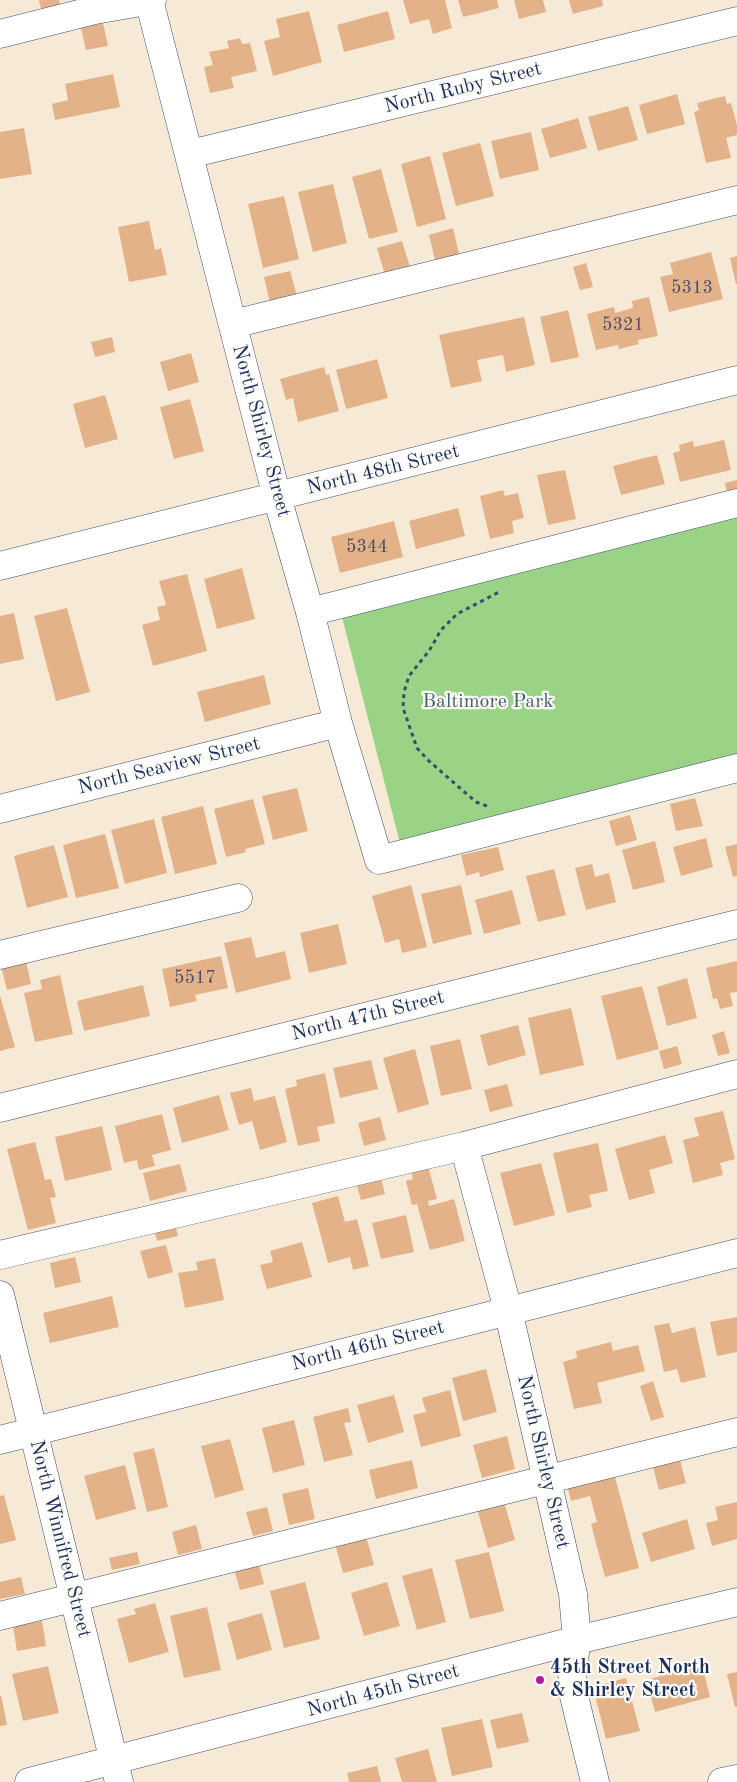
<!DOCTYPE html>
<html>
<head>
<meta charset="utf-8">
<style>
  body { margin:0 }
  canvas { display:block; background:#f6ead6 }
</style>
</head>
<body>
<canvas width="737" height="1782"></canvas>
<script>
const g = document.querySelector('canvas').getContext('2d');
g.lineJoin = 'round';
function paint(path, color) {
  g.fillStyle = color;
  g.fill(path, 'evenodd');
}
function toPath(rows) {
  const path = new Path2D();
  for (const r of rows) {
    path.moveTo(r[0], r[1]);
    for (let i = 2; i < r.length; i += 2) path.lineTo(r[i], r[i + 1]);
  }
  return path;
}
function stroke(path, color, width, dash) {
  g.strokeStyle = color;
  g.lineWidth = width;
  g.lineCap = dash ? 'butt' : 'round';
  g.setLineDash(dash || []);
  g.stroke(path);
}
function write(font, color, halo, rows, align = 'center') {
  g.font = font + ' "Old Standard TT",serif';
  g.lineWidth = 4.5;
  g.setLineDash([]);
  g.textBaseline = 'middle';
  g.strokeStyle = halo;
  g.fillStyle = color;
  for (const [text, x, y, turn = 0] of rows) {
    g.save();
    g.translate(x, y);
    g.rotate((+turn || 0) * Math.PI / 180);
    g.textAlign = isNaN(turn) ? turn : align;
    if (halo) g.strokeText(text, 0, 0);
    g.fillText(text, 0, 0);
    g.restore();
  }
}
const green = toPath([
  [737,516,737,760,401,847,342,617]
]);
const building = toPath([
  [39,0,59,0,61,8,42,13],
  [403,0,445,0,452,28,433,34,429,19,410,24],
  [458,0,497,0,499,8,463,17],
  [514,0,543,0,546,12,519,19],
  [569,0,602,0,603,6,573,14],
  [309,11,322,62,273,76,264,41,280,37,276,19],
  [388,11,395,39,344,52,337,25],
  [103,23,108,46,86,50,81,28],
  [240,38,242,44,250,43,257,71,231,77,234,88,210,93,204,67,213,65,209,52,229,48,227,41],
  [113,74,120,107,55,120,52,104,68,100,65,84],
  [677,94,685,124,647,134,639,105],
  [725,96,727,104,731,103,737,125,737,135,726,138,731,158,706,163,694,112,699,110,697,103],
  [628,106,638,140,598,151,588,117],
  [578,118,587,148,550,158,541,129],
  [24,128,32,174,0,179,0,132],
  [531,132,539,170,500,179,491,141],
  [480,143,494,196,456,206,442,153],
  [430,156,446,219,417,227,401,164],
  [381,169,398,232,369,239,352,177],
  [333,184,347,243,313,252,298,192],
  [284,196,299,259,263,268,248,204],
  [149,221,155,250,161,248,167,275,129,282,118,227],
  [453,228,459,254,435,260,429,235],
  [402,241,410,267,385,275,377,248],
  [711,252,723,299,669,312,660,277,673,274,670,263],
  [737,256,737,284,736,284,730,258],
  [586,263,593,287,580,290,573,267],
  [290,271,297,296,270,303,264,277],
  [649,297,658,336,638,340,639,344,619,349,618,345,596,350,587,314,614,307,615,313,633,308,632,301],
  [568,310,579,357,551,363,540,317],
  [524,317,535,365,506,372,503,355,477,360,482,381,451,388,439,335],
  [112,337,115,352,95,357,91,342],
  [191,353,199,382,168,391,160,362],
  [377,359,388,398,346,409,336,370],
  [324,367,326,375,329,374,339,411,298,422,293,398,286,400,280,379],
  [105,395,118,439,85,448,73,404],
  [190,399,204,451,174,459,160,407],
  [724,440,731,470,680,482,673,453,680,451,679,445,693,441,694,447],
  [657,455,665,484,621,495,613,466],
  [565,470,576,519,548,525,537,475],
  [737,480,737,496,728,498,725,483],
  [503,490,505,496,518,493,524,518,512,521,514,533,490,539,480,496],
  [458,508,465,536,416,549,409,521],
  [394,521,403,557,340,573,331,537],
  [242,568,255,619,217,629,204,579],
  [187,574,207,651,153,666,142,625,160,620,157,607,166,605,159,581],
  [67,608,90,692,56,701,34,616],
  [14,613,24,659,0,664,0,616],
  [264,675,271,704,205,722,197,692],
  [297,788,308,831,273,840,262,796],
  [695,798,703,826,676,831,670,804],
  [253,799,265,844,245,849,246,852,226,857,214,809],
  [203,806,217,864,175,874,161,817],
  [630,815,637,840,616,846,609,821],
  [154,819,167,873,125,884,111,830],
  [105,834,119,888,76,898,63,845],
  [706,838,713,867,681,876,673,847],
  [655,841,665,882,633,890,622,850],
  [737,844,737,876,733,877,725,847],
  [54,845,68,897,27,908,14,856],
  [498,847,504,870,480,877,479,872,466,876,461,855],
  [592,864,595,877,609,873,616,902,586,910,575,868],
  [554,869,566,915,538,922,526,876],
  [411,885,427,947,402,953,399,939,385,943,372,896],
  [461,885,472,934,433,944,421,894],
  [512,890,521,924,484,934,475,900],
  [338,924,347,964,309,973,300,933],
  [251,937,256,958,285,951,291,979,236,993,224,943],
  [221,956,228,988,195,995,197,1001,170,1007,162,969],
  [26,961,31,984,7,990,1,966],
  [737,961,737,992,730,993,733,1006,720,1009,717,998,713,999,706,968],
  [60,975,73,1034,35,1042,24,993,42,989,40,980],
  [687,978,697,1018,667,1026,657,987],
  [143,985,150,1016,84,1031,77,1001],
  [642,986,659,1049,617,1060,601,996],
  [0,996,15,1047,0,1051],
  [571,1008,584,1065,540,1075,528,1018],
  [518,1025,526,1055,488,1066,480,1035],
  [724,1031,730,1053,718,1056,712,1035],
  [460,1039,472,1089,441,1096,430,1046],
  [677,1046,682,1064,664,1069,659,1051],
  [415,1049,429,1104,398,1113,383,1058],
  [371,1060,378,1089,340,1098,333,1068],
  [325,1073,335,1123,317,1127,320,1141,298,1146,285,1089,297,1086,296,1080],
  [507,1084,513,1106,490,1112,484,1090],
  [251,1088,254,1101,275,1096,287,1142,260,1150,252,1121,239,1125,230,1093],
  [219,1095,229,1130,182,1143,173,1108],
  [723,1111,735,1159,720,1163,723,1175,693,1183,683,1140,699,1136,694,1118],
  [162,1114,171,1150,152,1155,155,1166,139,1170,137,1160,124,1163,115,1126],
  [380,1117,386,1140,364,1146,358,1123],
  [102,1126,112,1170,65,1181,55,1137],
  [665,1135,673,1163,649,1170,655,1193,629,1200,615,1149],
  [35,1142,45,1180,51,1179,56,1197,50,1198,56,1223,28,1230,7,1149],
  [598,1143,608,1191,589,1195,592,1207,567,1213,553,1153],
  [426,1159,437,1199,428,1201,429,1206,454,1199,465,1241,430,1250,417,1204,412,1205,406,1181,413,1179,409,1163],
  [541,1163,555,1215,514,1226,500,1173],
  [180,1164,187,1191,150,1201,143,1173],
  [379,1170,385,1194,361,1200,354,1176],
  [338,1196,345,1222,357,1219,369,1266,353,1270,350,1257,328,1263,312,1203],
  [406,1215,414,1252,381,1259,372,1223],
  [174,1220,178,1236,157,1241,153,1225],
  [302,1242,312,1277,267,1289,260,1265,273,1262,270,1251],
  [166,1245,173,1272,148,1279,140,1251],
  [75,1257,81,1282,55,1288,50,1263],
  [215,1258,224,1300,185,1308,178,1273,198,1270,196,1262],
  [112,1296,119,1327,50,1343,43,1313],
  [737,1317,737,1352,717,1356,710,1322],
  [669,1323,672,1333,695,1327,706,1377,681,1383,677,1369,664,1372,654,1326],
  [611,1342,613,1351,638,1345,645,1371,597,1383,602,1403,574,1409,563,1362,577,1358,576,1351],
  [486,1369,497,1412,463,1421,452,1378],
  [653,1381,664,1417,651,1421,640,1386],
  [450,1390,461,1436,421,1447,413,1415,426,1412,422,1398],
  [394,1395,404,1432,368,1443,357,1405],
  [348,1408,351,1422,344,1423,353,1455,324,1462,313,1417],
  [294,1420,305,1465,273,1473,262,1428],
  [507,1436,515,1469,482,1478,473,1445],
  [230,1439,244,1490,215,1498,201,1446],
  [154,1448,168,1507,147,1512,133,1453],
  [679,1456,686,1483,659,1490,652,1463],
  [412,1460,418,1488,376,1499,369,1470],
  [125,1465,136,1509,96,1520,84,1476],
  [614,1473,639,1568,605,1577,591,1524,597,1522,590,1496,571,1501,567,1486],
  [308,1488,315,1519,289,1525,282,1494],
  [4,1495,16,1540,0,1544,0,1496],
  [503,1498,515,1540,488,1548,476,1505],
  [737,1502,737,1539,712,1546,706,1523,718,1520,715,1507],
  [267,1507,273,1531,253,1536,246,1512],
  [687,1519,695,1549,651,1562,642,1533],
  [196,1525,202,1549,178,1555,172,1532],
  [366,1536,374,1565,343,1573,335,1544],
  [137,1552,140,1564,112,1570,109,1558],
  [489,1552,504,1611,470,1619,455,1560],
  [258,1562,264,1584,240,1590,234,1569],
  [432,1568,446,1622,417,1630,402,1576],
  [21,1577,25,1594,0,1599,0,1582],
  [305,1582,320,1639,284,1648,270,1591],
  [387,1582,400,1626,364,1636,351,1593],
  [155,1603,169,1652,129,1663,117,1619,136,1614,134,1609],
  [207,1607,221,1670,184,1678,170,1616],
  [262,1613,272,1650,237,1660,227,1623],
  [42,1621,46,1646,17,1651,13,1626],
  [702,1665,710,1697,655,1712,646,1680],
  [48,1666,59,1713,23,1721,12,1674],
  [737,1672,737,1707,735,1707,727,1674],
  [626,1678,640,1731,606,1739,593,1687],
  [1,1695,7,1725,0,1726,0,1696],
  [522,1713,529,1742,497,1749,490,1720],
  [482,1719,493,1767,452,1776,441,1728],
  [428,1749,437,1782,402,1782,395,1758],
  [377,1766,381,1782,349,1782,347,1773]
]);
const path = toPath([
  [487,806,476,802,429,761,417,748,403,708,404,692,409,676,429,651,441,630,457,614,501,591]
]);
const minor = toPath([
  [149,0,277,497,310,612,338,723,379,860,737,768],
  [0,34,95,10,152,0],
  [190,154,737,21],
  [233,324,737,200],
  [0,566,737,380],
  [310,612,737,503],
  [0,809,338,723],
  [0,955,238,898],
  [0,1108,737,924],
  [464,1146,508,1310,573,1594,577,1640,572,1672,574,1696,595,1782],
  [0,1255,464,1146,737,1074],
  [0,1295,119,1782],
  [0,1440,737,1253],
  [0,1616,737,1432],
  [29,1782,577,1640,737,1602],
  [722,1782,737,1779]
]);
const markers = [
  [540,1680,5,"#b5179e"]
];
const numberNames = [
  ["5313",692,288],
  ["5321",623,325],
  ["5344",367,547],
  ["5517",195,978]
];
const streetNames = [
  ["North Ruby Street",463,88,-14],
  ["North Shirley Street",261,431,75],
  ["North 48th Street",383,470,-14],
  ["North Seaview Street",169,766,-14],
  ["North 47th Street",368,1016,-14],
  ["North 46th Street",368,1346,-14],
  ["North Shirley Street",543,1462,77],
  ["North Winnifred Street",60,1539,76],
  ["North 45th Street",383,1691,-15]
];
const parkNames = [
  ["Baltimore Park",488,702]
];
const poiNames = [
  ["45th Street North",550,1668],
  ["& Shirley Street",550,1691]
];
paint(green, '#9bd386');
paint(building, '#e3b288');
stroke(minor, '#3c4b70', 29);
stroke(path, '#3c4b70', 3, [4, 4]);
stroke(minor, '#fff', 28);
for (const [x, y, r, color] of markers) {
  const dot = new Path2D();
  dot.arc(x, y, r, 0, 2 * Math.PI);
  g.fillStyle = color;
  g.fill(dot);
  stroke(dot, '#fdfcf7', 2);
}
write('18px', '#4d5068', null, numberNames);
write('20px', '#1b2f5e', '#fdfcf7', streetNames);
write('20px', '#41606a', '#fdfcf7', parkNames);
write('bold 20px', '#1b2f5e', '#fdfcf7', poiNames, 'left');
</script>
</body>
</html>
